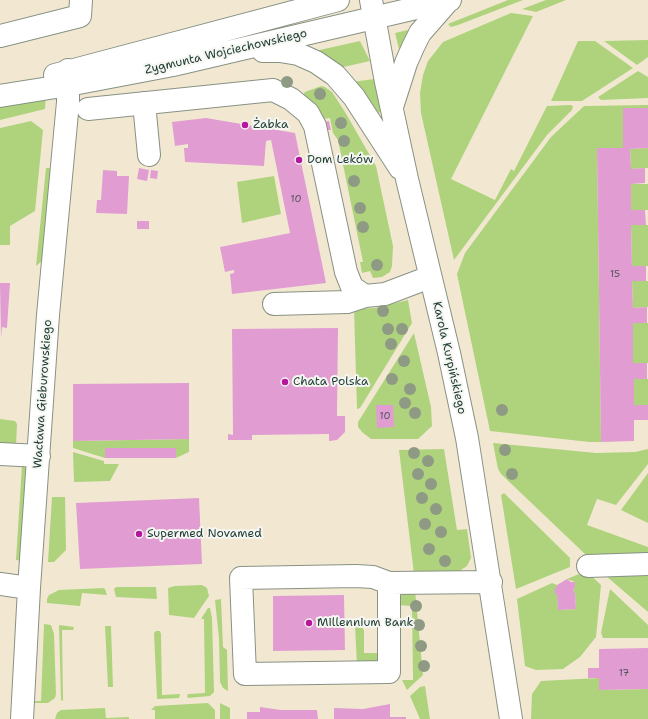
<!DOCTYPE html>
<html>
<head>
<meta charset="utf-8">
<style>
  body { margin:0 }
  canvas { display:block; background:#f2e8d2 }
</style>
</head>
<body>
<canvas width="648" height="719"></canvas>
<script>
const g = document.querySelector('canvas').getContext('2d');
g.lineJoin = 'round';
function paint(path, color) {
  g.fillStyle = color;
  g.fill(path, 'evenodd');
}
function toPath(rows) {
  const path = new Path2D();
  for (const r of rows) {
    path.moveTo(r[0], r[1]);
    for (let i = 2; i < r.length; i += 2) path.lineTo(r[i], r[i + 1]);
  }
  return path;
}
function stroke(path, color, width, dash) {
  g.strokeStyle = color;
  g.lineWidth = width;
  g.lineCap = dash ? 'butt' : 'round';
  g.setLineDash(dash || []);
  g.stroke(path);
}
function write(font, color, halo, rows, align = 'center') {
  g.font = font + ' "Shantell Sans",sans-serif';
  g.lineWidth = 4;
  g.setLineDash([]);
  g.textBaseline = 'middle';
  g.strokeStyle = halo;
  g.fillStyle = color;
  for (const [text, x, y, turn = 0] of rows) {
    g.save();
    g.translate(x, y);
    g.rotate((+turn || 0) * Math.PI / 180);
    g.textAlign = isNaN(turn) ? turn : align;
    if (halo) g.strokeText(text, 0, 0);
    g.fillText(text, 0, 0);
    g.restore();
  }
}
const green = toPath([
  [508,0,523,0,458,25,451,27,448,24],
  [546,0,566,0,536,12,522,9],
  [511,13,533,16,451,179,495,200,511,169,514,171,547,106,570,105,573,106,572,110,547,135,454,260,421,113,420,93,423,75,428,61,443,42],
  [417,28,400,53,395,33],
  [648,40,648,57,637,65,604,41],
  [360,41,370,61,339,68,315,51],
  [578,41,595,41,633,68,582,101,551,101],
  [638,71,648,77,648,98,601,100,598,97],
  [374,79,381,110,378,115,352,82],
  [321,86,325,87,332,92,345,112,376,166,393,246,392,266,390,272,382,277,373,278,370,271,362,273,360,262,363,262,338,140,333,133,330,118,318,120,301,98,305,92],
  [46,96,45,109,0,120,0,106],
  [648,105,648,108,623,108,623,148,597,148,601,442,589,442,490,431,457,274,465,253,551,137,584,106],
  [31,121,43,130,35,211,10,226,10,245,0,245,0,128],
  [648,148,648,168,631,169,630,149],
  [46,168,53,168,43,260,36,266],
  [274,176,281,214,242,223,237,182],
  [631,184,648,184,648,210,631,210],
  [631,225,648,225,648,266,632,266],
  [632,281,648,281,648,307,633,308],
  [408,300,412,323,360,408,357,409,354,309,375,308],
  [633,323,648,323,648,363,633,363],
  [414,333,431,407,432,426,418,439,371,439,362,432,358,427,358,422],
  [634,379,648,379,648,405,634,405],
  [0,419,15,421,17,424,16,446,0,448],
  [189,439,189,452,176,458,176,448,106,448,105,458,73,448,73,441],
  [493,443,596,453,635,452,648,449,648,464,616,505,597,499,587,525,648,547,648,554,586,555,501,474,498,469],
  [444,449,457,530,467,529,471,558,467,566,458,572,414,574,399,450],
  [73,452,104,461,104,464,119,464,110,481,74,482],
  [22,465,28,466,22,561,16,560],
  [648,473,648,523,621,510],
  [504,493,570,558,570,567,516,589,501,495],
  [52,497,65,497,66,550,54,562,48,562],
  [599,570,648,570,648,612],
  [586,571,601,585,596,637,580,657,563,669,536,670,525,666,517,599,552,583,557,585,558,610,576,609,575,593,573,590,575,588,575,582,567,579],
  [202,585,207,588,209,596,194,618,169,615,168,588,175,586],
  [116,587,156,587,157,599,116,597,114,589],
  [103,588,105,589,107,595,82,593,80,606,47,603,47,599,49,595,59,590],
  [610,589,648,625,648,638,603,638,601,633],
  [415,590,423,675,407,690,402,680,413,680,412,606,397,605,402,594],
  [221,599,223,647,227,650,228,691,223,688,220,682,219,638,215,600],
  [208,608,210,608,212,618,214,692,210,696,188,698,187,696,188,694,205,693,204,622,204,619,201,619],
  [44,624,51,625,54,634,56,694,55,698,48,703,34,703,32,701,41,701],
  [359,624,364,630,364,653,381,653,377,663,357,665,355,626],
  [59,625,74,627,73,630,62,630,63,701,61,700],
  [105,626,111,626,113,687,108,687],
  [156,631,160,631,161,634,162,695,180,694,179,698,157,699,154,633],
  [599,678,600,690,648,689,648,719,531,719,532,694,541,681],
  [425,686,430,719,420,719,410,696,420,687],
  [208,703,215,710,215,719,155,719,155,710,151,710,155,706],
  [220,703,230,708,230,719,220,719],
  [105,708,106,718,129,717,129,719,55,719,57,713,61,710]
]);
const building = toPath([
  [623,108,648,108,648,148,630,149,631,169,645,168,645,183,631,184,631,210,645,210,646,225,631,225,632,266,646,266,646,281,632,281,633,308,647,307,647,323,633,323,633,363,647,363,647,379,634,379,634,405,648,405,648,420,634,420,634,441,601,442,597,148,623,148],
  [206,118,295,133,326,283,232,294,230,274,234,273,234,270,225,272,220,247,290,233,271,140,266,141,264,166,185,162,184,148,188,148,188,144,175,146,172,122],
  [329,121,331,130,325,130,324,122],
  [139,168,149,170,147,181,137,179],
  [103,170,117,171,117,176,129,176,127,214,96,213,97,200,101,200],
  [151,170,158,171,157,179,150,178],
  [137,221,149,221,149,229,137,229],
  [0,283,10,283,7,328,2,327,1,338],
  [338,328,337,416,345,416,345,432,337,440,329,441,329,434,252,435,252,440,228,440,228,434,233,435,232,329],
  [189,383,189,439,73,441,73,384],
  [376,405,393,405,394,427,377,428],
  [105,448,176,448,176,458,105,458],
  [199,498,202,564,80,569,76,503],
  [567,579,571,582,575,582,575,588,573,590,575,593,576,609,558,610,557,595,554,592,557,585],
  [344,595,345,650,273,651,273,596],
  [648,648,648,689,599,690,599,678,588,678,588,668,599,668,599,649],
  [390,704,390,717,406,717,406,719,334,719,334,708,363,709],
  [260,707,281,710,317,710,318,719,247,719,247,712,260,712]
]);
const minor = toPath([
  [371,0,386,82,407,179,449,353,467,438,511,719],
  [0,36,80,16,81,0],
  [263,51,280,51,298,54,316,62,335,75,354,97,400,168],
  [55,75,338,0],
  [0,96,68,85,173,65,450,0],
  [144,103,149,155],
  [392,107,406,63,413,47,420,33,448,1],
  [88,109,273,90,291,99,308,113,315,126,346,272,352,287,365,296,385,294,430,277],
  [274,304,347,302,365,296],
  [0,454,39,456],
  [588,566,648,564],
  [389,583,389,672,245,674,241,578,356,576,373,577,389,583,491,582],
  [0,584,29,588],
  [22,719,29,588,48,315,68,102,68,70]
]);
const trees = [
  [287,82],
  [320,94],
  [341,123],
  [344,141],
  [354,181],
  [360,208],
  [363,227],
  [377,265],
  [383,311],
  [388,329],
  [402,329],
  [391,344],
  [404,361],
  [392,379],
  [410,389],
  [405,403],
  [502,410],
  [415,413],
  [505,450],
  [414,453],
  [428,461],
  [418,474],
  [512,474],
  [431,484],
  [422,498],
  [436,509],
  [425,524],
  [441,532],
  [429,549],
  [445,561],
  [416,606],
  [419,625],
  [421,646],
  [424,666]
];
const markers = [
  [245,125,4,"#b5179e"],
  [299,160,4,"#b5179e"],
  [285,382,4,"#b5179e"],
  [139,534,4,"#b5179e"],
  [309,623,4,"#b5179e"]
];
const numberNames = [
  ["10",296,199],
  ["15",615,274],
  ["10",385,416],
  ["17",624,673]
];
const streetNames = [
  ["Zygmunta Wojciechowskiego",226,52,-13],
  ["Karola Kurpińskiego",449,358,77],
  ["Wacława Gieburowskiego",43,394,-86]
];
const poiNames = [
  ["Żabka",253,125],
  ["Dom Leków",307,160],
  ["Chata Polska",293,382],
  ["Supermed Novamed",147,534],
  ["Millennium Bank",317,623]
];
paint(green, '#afd37d');
paint(building, '#e19dd2');
stroke(minor, '#889283', 24);
stroke(minor, '#fff', 22);
g.fillStyle = '#8e9a83';
for (const [x, y] of trees) {
  g.beginPath();
  g.arc(x, y, 6, 0, 2 * Math.PI);
  g.fill();
}
for (const [x, y, r, color] of markers) {
  const dot = new Path2D();
  dot.arc(x, y, r, 0, 2 * Math.PI);
  g.fillStyle = color;
  g.fill(dot);
  stroke(dot, '#f6f6f2', 1.5);
}
write('10px', '#50555c', null, numberNames);
write('12px', '#1f3d34', '#f6f6f2', streetNames);
write('12px', '#1f3d34', '#f6f6f2', poiNames, 'left');
</script>
</body>
</html>
